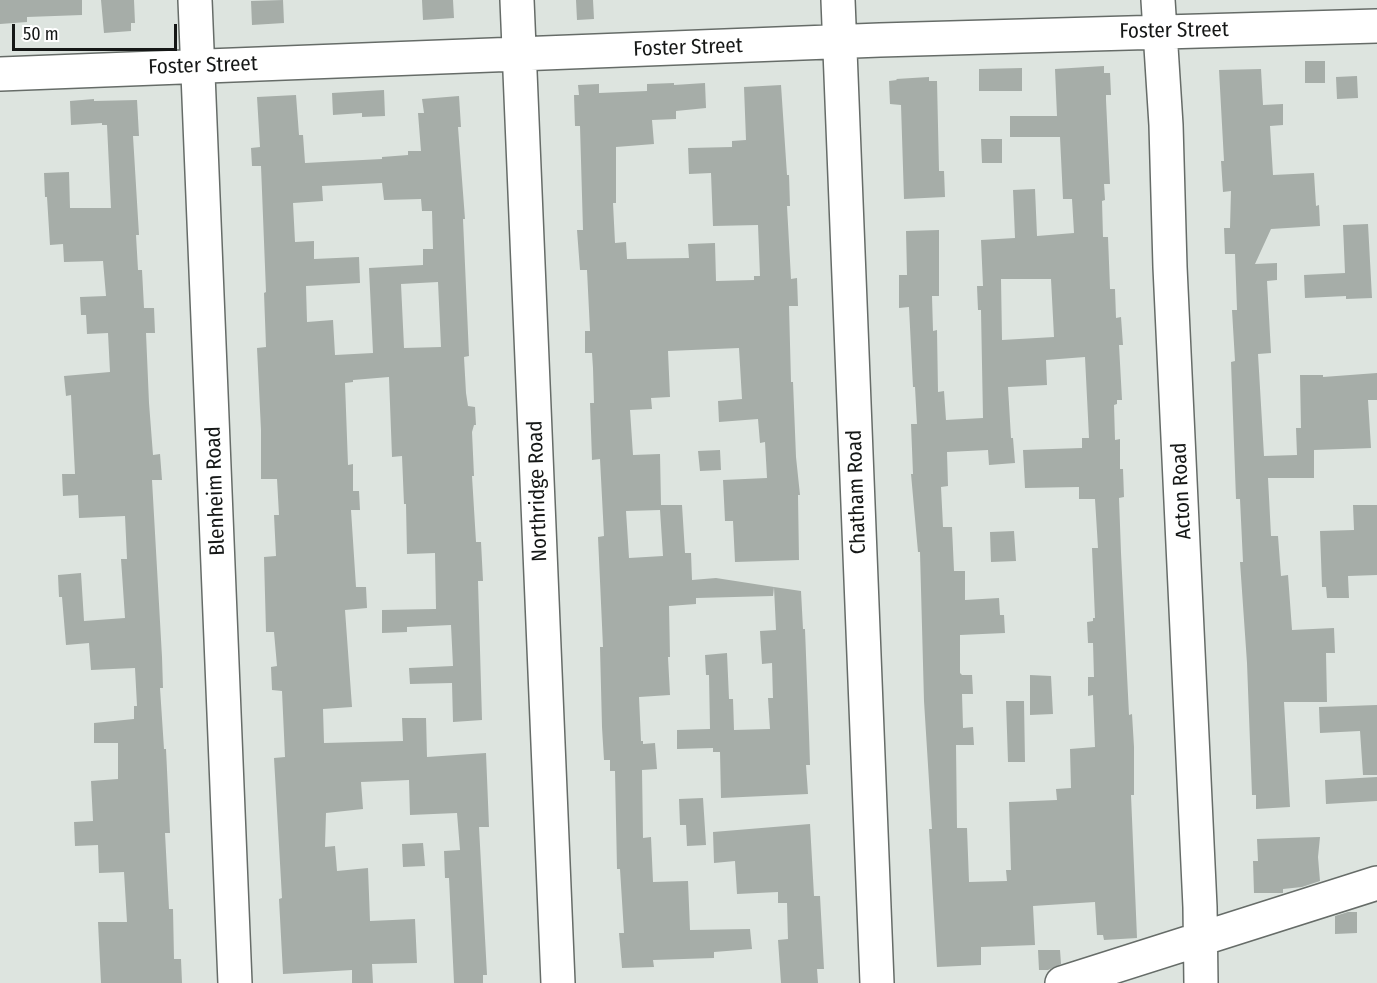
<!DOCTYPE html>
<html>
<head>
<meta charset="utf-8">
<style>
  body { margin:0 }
  #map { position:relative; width:1377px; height:983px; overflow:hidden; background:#dde4df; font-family:"Fira Sans Condensed",sans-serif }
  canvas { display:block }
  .scale { position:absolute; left:12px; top:24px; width:165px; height:27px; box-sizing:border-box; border:3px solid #151716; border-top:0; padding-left:8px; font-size:18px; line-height:21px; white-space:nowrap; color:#151716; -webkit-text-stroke:4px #fff; paint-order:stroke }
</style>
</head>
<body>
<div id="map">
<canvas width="1377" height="983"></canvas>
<div class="scale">50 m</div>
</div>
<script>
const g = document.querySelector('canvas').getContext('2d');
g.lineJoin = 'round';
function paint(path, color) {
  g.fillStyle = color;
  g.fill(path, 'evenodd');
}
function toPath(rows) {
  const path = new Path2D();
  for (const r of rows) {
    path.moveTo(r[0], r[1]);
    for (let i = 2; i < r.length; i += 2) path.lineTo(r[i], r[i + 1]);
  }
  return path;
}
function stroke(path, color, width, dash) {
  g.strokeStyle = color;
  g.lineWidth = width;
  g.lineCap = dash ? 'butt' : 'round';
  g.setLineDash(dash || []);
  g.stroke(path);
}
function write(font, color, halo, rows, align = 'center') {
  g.font = font + ' "Fira Sans Condensed",sans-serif';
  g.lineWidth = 6;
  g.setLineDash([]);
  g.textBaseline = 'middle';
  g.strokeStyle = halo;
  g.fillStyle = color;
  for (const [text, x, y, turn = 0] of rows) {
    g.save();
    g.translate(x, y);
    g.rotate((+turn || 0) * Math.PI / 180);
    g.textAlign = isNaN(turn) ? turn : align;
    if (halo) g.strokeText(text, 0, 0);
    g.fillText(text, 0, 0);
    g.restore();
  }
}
const building = toPath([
  [0,0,82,0,82,15,27,17,27,22,0,24],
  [101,0,134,0,135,23,131,23,131,31,104,33],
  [283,0,284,23,252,25,251,1],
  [422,0,453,0,454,18,423,20],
  [576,0,593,0,594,19,577,20],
  [1305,61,1325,61,1325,83,1305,83],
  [1104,66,1104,73,1110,73,1111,95,1106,95,1106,100,1110,184,1104,184,1105,200,1102,201,1103,237,1108,237,1110,289,1115,289,1116,318,1121,317,1123,345,1119,345,1122,400,1117,400,1117,404,1114,405,1115,440,1120,439,1120,469,1123,469,1124,497,1119,498,1121,553,1129,715,1132,714,1134,747,1134,795,1131,795,1137,938,1104,940,1103,935,1097,935,1095,902,1033,906,1035,945,981,947,981,965,937,967,929,829,932,829,924,701,920,552,918,552,911,474,913,474,911,424,917,424,915,387,913,387,909,307,899,308,899,275,907,275,906,231,939,230,939,296,932,296,933,331,937,330,938,392,944,391,946,420,983,418,981,310,978,310,977,286,983,286,981,240,1015,238,1013,190,1035,189,1037,236,1074,233,1072,199,1063,199,1060,137,1010,137,1010,116,1057,116,1055,69],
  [1001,279,1051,279,1054,337,1002,340],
  [1085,357,1089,438,1082,438,1082,448,1023,450,1025,488,1079,487,1079,499,1095,499,1098,548,1092,548,1095,618,1093,618,1093,621,1087,622,1088,643,1093,643,1094,677,1088,677,1088,696,1093,695,1095,747,1070,749,1071,788,1056,789,1057,800,1009,802,1011,870,1006,870,1007,881,969,882,967,828,957,828,956,745,974,745,973,727,963,728,962,694,973,694,972,675,962,675,960,673,960,635,1005,633,1004,615,1000,615,999,598,965,600,965,571,954,571,952,527,943,527,941,487,948,486,947,452,988,450,989,465,1015,463,1013,438,1011,438,1008,387,1047,385,1046,360],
  [1022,68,1022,91,979,91,979,69],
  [1261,69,1263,105,1283,104,1283,125,1270,126,1273,175,1314,173,1316,206,1319,205,1320,226,1271,229,1255,264,1277,263,1277,280,1267,281,1271,353,1258,354,1264,456,1297,455,1296,428,1301,428,1300,375,1323,375,1323,377,1377,373,1377,400,1368,400,1371,448,1314,450,1314,478,1268,478,1271,536,1278,536,1281,576,1288,575,1292,630,1334,628,1335,653,1326,653,1327,702,1284,702,1290,807,1256,809,1256,795,1252,795,1247,663,1240,562,1243,562,1240,499,1236,499,1231,362,1235,361,1232,310,1237,310,1235,254,1225,254,1224,228,1230,228,1231,191,1223,192,1221,161,1224,161,1219,70],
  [1357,76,1358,98,1337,99,1336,77],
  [929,77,929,81,937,81,939,171,944,171,945,197,904,199,901,105,890,104,889,81,897,80,896,79],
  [674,83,674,85,705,83,706,108,676,111,676,119,652,120,654,144,616,147,616,203,613,203,615,243,626,242,627,259,689,258,688,244,715,243,716,281,754,280,754,276,760,276,758,225,713,226,711,173,689,174,688,148,732,147,732,141,746,140,744,87,781,85,787,175,789,175,790,206,787,206,791,279,797,278,798,306,789,306,791,382,793,382,796,457,800,495,798,495,799,560,735,562,733,521,725,521,723,480,767,478,765,442,760,443,758,419,719,422,718,401,742,399,739,348,668,351,670,397,651,398,652,409,630,410,633,455,660,454,661,505,682,505,685,553,691,553,692,580,716,578,774,587,773,596,696,598,696,604,669,606,670,657,668,657,670,695,639,697,641,741,643,741,643,744,655,743,657,769,642,770,643,838,651,837,653,882,688,881,690,930,750,929,752,949,714,952,714,958,653,960,654,967,622,968,619,933,624,933,620,869,617,869,615,771,610,771,610,760,604,760,602,727,600,647,603,647,598,537,604,536,600,459,592,460,590,403,594,403,593,368,592,353,585,353,585,331,590,331,587,270,580,270,577,230,583,230,580,126,575,126,574,95,579,95,578,85,599,84,599,93,647,91,647,84],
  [660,510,663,556,629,558,626,511],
  [384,90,385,116,362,117,362,113,333,115,332,93],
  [296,95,299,135,303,135,305,163,382,159,382,157,408,155,408,151,421,151,418,113,424,113,422,99,459,96,461,127,458,127,465,219,463,219,469,356,464,357,466,393,468,406,475,407,476,425,474,425,472,432,474,476,472,476,476,542,481,542,483,581,478,581,482,720,453,722,452,683,410,684,409,668,453,666,451,625,407,627,407,632,382,633,382,610,436,609,435,553,407,554,406,504,404,504,402,456,392,457,389,377,353,380,353,382,345,383,348,465,353,464,353,491,359,491,360,510,351,510,356,587,366,587,367,608,345,610,352,707,323,709,324,743,403,741,402,718,426,718,427,757,486,753,489,827,479,827,487,975,483,975,483,983,454,983,449,878,445,878,444,851,460,850,457,813,410,815,409,780,361,782,363,809,326,813,325,847,335,846,337,871,368,868,370,921,415,919,417,963,372,964,373,983,352,983,352,970,283,974,279,899,282,898,274,758,285,757,282,691,272,690,271,667,277,666,274,632,266,632,264,557,276,556,274,515,279,515,277,479,261,479,261,430,257,348,266,347,264,293,266,292,261,166,252,166,251,148,260,147,257,97],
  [382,183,384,200,421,199,422,211,432,211,433,249,423,249,423,265,369,268,373,353,335,355,333,320,307,322,306,286,360,283,359,257,314,259,314,241,295,242,293,203,323,201,322,186],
  [438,282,441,347,404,348,401,284],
  [94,99,94,101,137,100,139,136,133,136,139,235,136,235,138,270,142,270,144,308,154,308,155,333,146,333,149,403,153,455,160,454,162,480,152,480,162,657,163,688,160,688,164,749,166,749,170,833,165,833,169,909,173,909,174,959,181,959,182,983,101,983,98,922,127,922,124,872,99,873,98,845,75,846,74,822,93,821,91,781,118,779,118,743,94,743,94,723,134,719,134,706,137,706,135,668,91,670,89,643,66,645,62,597,59,597,58,575,81,573,84,621,125,618,121,559,127,559,125,516,79,518,78,495,63,496,62,474,75,474,71,395,66,396,64,376,110,372,108,333,87,334,86,315,81,315,80,297,106,296,103,261,64,262,63,244,50,245,47,197,45,197,44,173,69,172,70,208,111,208,107,125,102,125,102,123,71,125,70,101],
  [981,139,1002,139,1002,163,982,163],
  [1368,224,1372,298,1346,299,1346,296,1305,298,1304,275,1345,273,1343,225],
  [720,450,721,470,700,471,698,451],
  [1353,505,1377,505,1377,575,1348,576,1349,598,1327,598,1326,587,1322,587,1320,531,1354,530],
  [1014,531,1016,561,991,562,990,532],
  [774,587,801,591,803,629,805,629,809,734,810,765,806,765,808,794,721,798,720,752,713,752,713,748,677,749,677,730,710,729,709,675,706,675,705,655,727,653,729,699,733,699,734,730,770,729,768,698,773,698,772,663,762,664,760,631,776,630],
  [1030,675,1051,676,1053,714,1030,715],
  [1006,701,1024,701,1025,762,1008,762],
  [1377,705,1377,775,1363,775,1360,731,1320,733,1319,707],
  [1377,777,1377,801,1326,804,1325,780],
  [703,798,706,845,687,846,686,825,680,825,679,799],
  [810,824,814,896,820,896,824,969,817,969,818,983,781,983,778,940,788,939,787,903,778,903,778,892,737,894,735,861,714,863,713,832],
  [1320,837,1318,857,1320,881,1302,887,1283,889,1283,893,1254,893,1253,861,1258,861,1257,839],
  [423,843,425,866,403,867,402,844],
  [1348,912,1357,912,1357,933,1335,934,1335,916],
  [1038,950,1060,950,1061,964,1048,970,1039,970]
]);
const minor = toPath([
  [195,0,235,983],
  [517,0,558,983],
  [838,0,877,983],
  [1158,0,1166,125,1170,267,1200,907,1201,983],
  [0,74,880,40,1377,26],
  [1062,983,1377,883]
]);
const streetNames = [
  ["Foster Street",1174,31,-1],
  ["Foster Street",688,48,-2],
  ["Foster Street",203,66,-2],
  ["Blenheim Road",216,491,-92],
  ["Northridge Road",538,491,-92],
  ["Acton Road",1182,491,-93],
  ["Chatham Road",857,492,-92]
];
paint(building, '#a6ada8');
stroke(minor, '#666c68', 36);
stroke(minor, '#fff', 33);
write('21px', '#151716', '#fff', streetNames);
</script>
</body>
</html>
